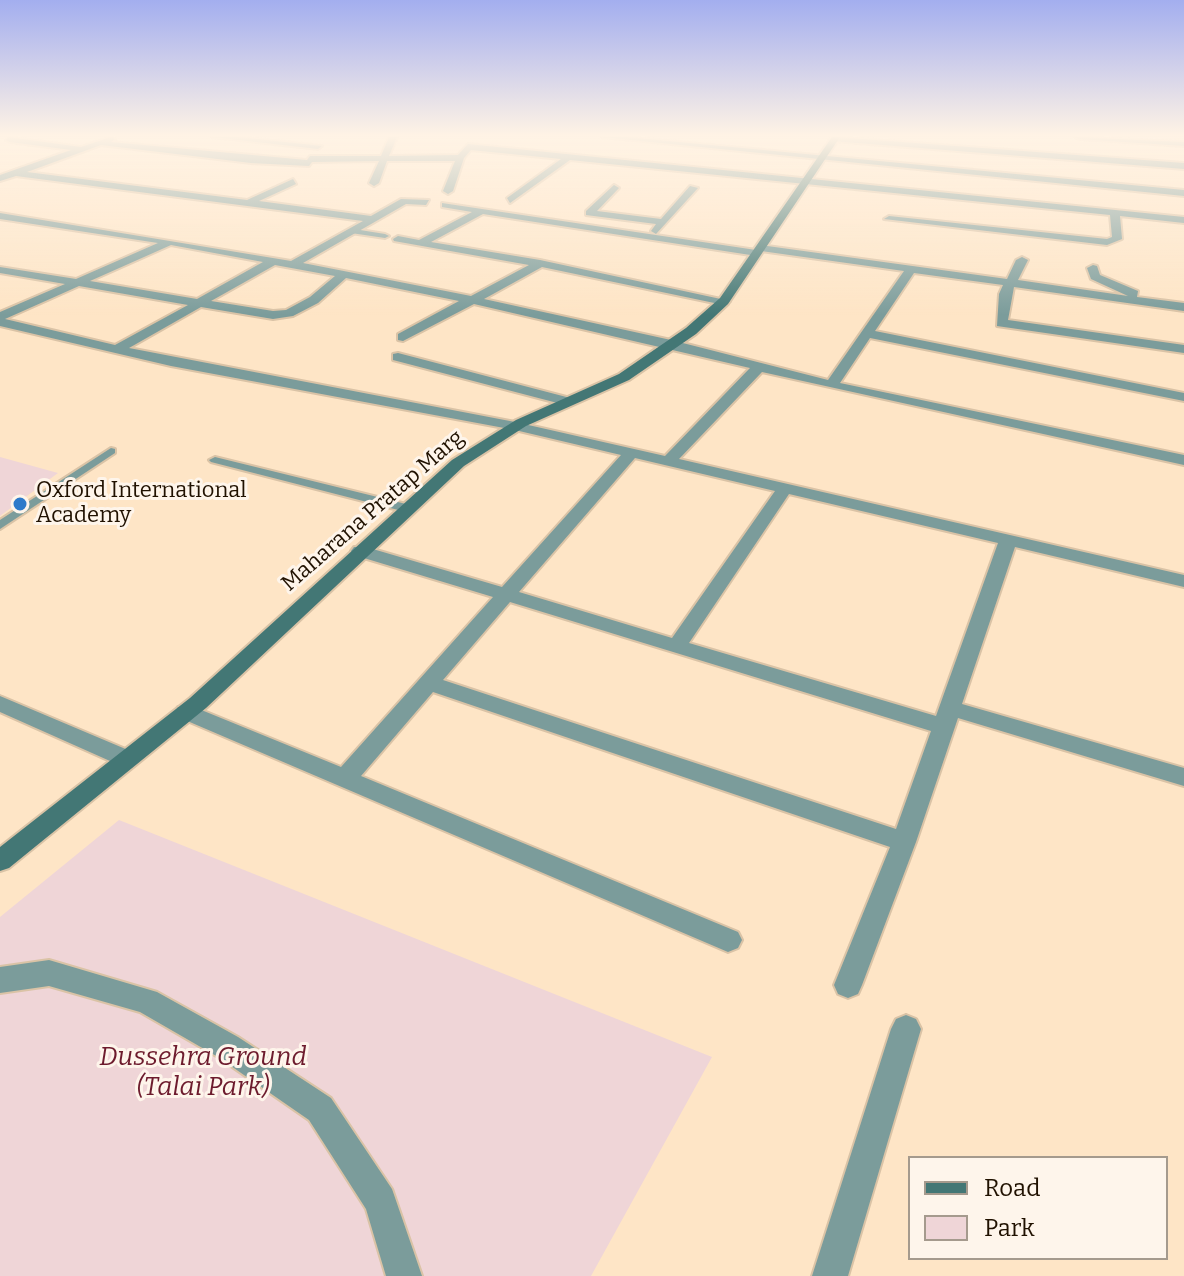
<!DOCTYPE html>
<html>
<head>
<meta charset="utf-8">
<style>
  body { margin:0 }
  #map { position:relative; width:1184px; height:1276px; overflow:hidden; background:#fee5c6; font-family:Bitter,serif }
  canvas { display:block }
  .legend { position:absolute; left:908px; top:1156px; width:260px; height:104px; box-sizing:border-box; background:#fef5eb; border:2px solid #a59a8d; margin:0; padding:10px 14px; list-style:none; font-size:24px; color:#201100 }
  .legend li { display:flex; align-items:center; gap:16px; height:40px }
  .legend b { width:40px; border:2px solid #a59a8d }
</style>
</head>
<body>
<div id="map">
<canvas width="1184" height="1276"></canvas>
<ul class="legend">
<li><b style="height:10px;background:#437775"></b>Road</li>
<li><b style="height:22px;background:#efd5d7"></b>Park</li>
</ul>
</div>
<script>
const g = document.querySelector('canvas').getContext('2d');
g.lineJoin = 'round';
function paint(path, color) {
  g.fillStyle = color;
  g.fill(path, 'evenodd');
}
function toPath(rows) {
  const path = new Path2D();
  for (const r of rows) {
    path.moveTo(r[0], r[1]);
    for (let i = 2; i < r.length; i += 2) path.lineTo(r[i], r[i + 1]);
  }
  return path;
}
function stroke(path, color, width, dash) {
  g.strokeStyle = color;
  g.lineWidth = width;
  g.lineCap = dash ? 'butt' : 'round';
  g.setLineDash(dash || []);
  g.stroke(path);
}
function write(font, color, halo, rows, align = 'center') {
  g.font = font + ' Bitter,serif';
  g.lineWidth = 6;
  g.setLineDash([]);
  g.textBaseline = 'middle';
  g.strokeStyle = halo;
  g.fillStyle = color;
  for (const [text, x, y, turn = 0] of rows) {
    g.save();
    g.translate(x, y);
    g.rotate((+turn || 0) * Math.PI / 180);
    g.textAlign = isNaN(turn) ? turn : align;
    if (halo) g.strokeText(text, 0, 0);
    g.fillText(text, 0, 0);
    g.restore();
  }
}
const green = toPath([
  [0,457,58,473,0,516],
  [119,820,712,1057,591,1276,0,1276,0,917]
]);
const lane = toPath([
  [354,229,385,234,389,236,385,238,351,233,354,229],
  [111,448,115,449,115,453,0,529,0,520,111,448],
  [215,457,410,505,412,508,406,512,211,462,209,460,215,457]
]);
const street = toPath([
  [8,137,81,147,111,137,115,139,111,142,307,160,310,156,381,156,389,137,397,137,389,156,458,155,468,144,1184,217,1184,223,1120,216,1122,239,1107,245,884,219,889,216,1107,239,1112,237,1110,215,570,160,510,203,507,198,561,159,471,150,464,158,453,191,448,194,443,191,455,161,387,161,379,183,374,186,369,183,379,161,312,162,309,166,251,163,101,145,27,172,247,200,293,179,296,184,259,201,371,216,401,199,429,200,426,205,406,204,303,263,471,296,529,265,394,241,393,239,398,236,419,240,472,212,442,207,442,203,756,250,760,245,1007,279,1016,260,1022,257,1028,260,1018,280,1128,296,1091,279,1087,268,1093,265,1097,266,1100,275,1138,291,1137,297,1184,303,1184,311,1014,287,1008,320,1184,345,1184,353,997,326,999,294,1003,285,914,273,875,331,1184,393,1184,401,870,338,840,383,1184,455,1184,465,762,372,679,459,1184,575,1184,587,1015,547,962,704,1184,768,1184,786,958,718,916,842,862,985,858,994,848,998,838,994,834,985,890,847,433,692,361,776,738,932,742,940,738,948,728,952,178,717,175,712,178,707,194,707,341,767,493,597,354,555,351,551,354,547,366,547,502,587,621,455,515,430,171,366,0,326,0,312,65,284,0,273,0,267,76,279,158,243,0,219,0,213,291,261,363,221,16,176,0,181,0,175,71,150,10,142,6,140,8,137],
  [483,214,757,256,761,251,904,271,828,380,671,340,484,299,542,267,724,305,730,301,540,260,431,242,483,214],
  [171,245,263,262,197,299,90,281,171,245],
  [275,265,335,276,310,297,286,310,273,311,211,301,275,265],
  [346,278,459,301,398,334,398,340,403,341,474,304,750,368,665,456,515,422,129,348,201,307,273,319,293,316,318,303,346,278],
  [79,286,188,305,115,345,5,319,79,286],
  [635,458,775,491,672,638,519,592,635,458],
  [789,494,998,543,936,716,689,643,789,494],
  [510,602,931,731,896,829,443,680,510,602],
  [212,137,239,137,322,146,318,149,212,137],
  [602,137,627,137,1184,190,1184,196,602,137],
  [835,137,1184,163,1184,169,832,141,835,137],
  [1075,137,1184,142,1184,146,1079,139,1075,137],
  [614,185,619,188,597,211,661,219,690,186,698,188,656,234,651,231,656,224,586,215,586,211,614,185],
  [398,353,574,399,576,402,569,406,393,360,393,354,398,353],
  [0,696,135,753,138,759,135,765,119,765,0,712,0,696],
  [49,960,157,992,238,1037,331,1098,392,1189,422,1276,386,1276,366,1209,309,1120,218,1057,140,1012,49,986,0,993,0,967,49,960],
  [906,1015,916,1019,921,1029,848,1276,812,1276,891,1029,896,1019,906,1015]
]);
const secondary = toPath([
  [832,137,840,137,728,304,696,334,629,380,526,426,464,466,206,708,9,868,0,871,0,847,190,698,452,460,516,420,619,374,686,328,720,298,832,137]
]);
const markers = [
  [20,504,8,"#2d7aca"]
];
const poiNames = [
  ["Oxford International",36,491],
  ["Academy",36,516]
];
const streetNames = [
  ["Maharana Pratap Marg",373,511,-41]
];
const nearParknames = [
  ["Dussehra Ground",203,1058],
  ["(Talai Park)",203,1088]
];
paint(green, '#efd5d7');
stroke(lane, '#dac3a6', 4);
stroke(street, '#dac3a6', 4);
stroke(secondary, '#dac3a6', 4);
paint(lane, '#7b9c9b');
paint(street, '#7b9c9b');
paint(secondary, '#437775');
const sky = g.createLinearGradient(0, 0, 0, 315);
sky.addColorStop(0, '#a3aeef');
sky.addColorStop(0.43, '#fff3e5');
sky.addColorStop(1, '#fff3e500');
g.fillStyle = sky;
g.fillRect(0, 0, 1184, 315);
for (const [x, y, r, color] of markers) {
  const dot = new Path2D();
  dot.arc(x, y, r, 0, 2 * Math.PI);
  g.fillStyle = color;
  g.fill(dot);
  stroke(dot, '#fef5eb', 3);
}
write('22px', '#201100', '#fef5eb', poiNames, 'left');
write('22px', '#201100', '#fef5eb', streetNames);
write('italic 26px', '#6d1b2d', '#fef5eb', nearParknames);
</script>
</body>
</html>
